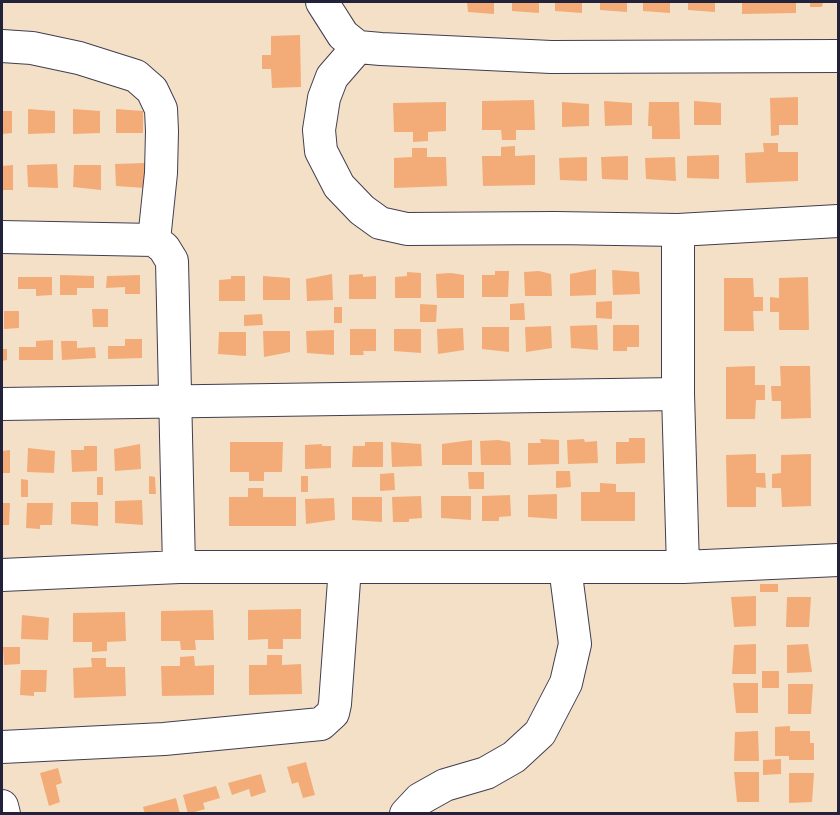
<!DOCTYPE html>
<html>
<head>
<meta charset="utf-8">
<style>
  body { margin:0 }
  #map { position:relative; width:840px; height:815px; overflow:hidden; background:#f3e0c7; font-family:"IM FELL Great Primer",serif }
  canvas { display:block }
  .frame { position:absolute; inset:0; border:3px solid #22223b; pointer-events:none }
</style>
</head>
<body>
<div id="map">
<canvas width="840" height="815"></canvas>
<div class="frame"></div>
</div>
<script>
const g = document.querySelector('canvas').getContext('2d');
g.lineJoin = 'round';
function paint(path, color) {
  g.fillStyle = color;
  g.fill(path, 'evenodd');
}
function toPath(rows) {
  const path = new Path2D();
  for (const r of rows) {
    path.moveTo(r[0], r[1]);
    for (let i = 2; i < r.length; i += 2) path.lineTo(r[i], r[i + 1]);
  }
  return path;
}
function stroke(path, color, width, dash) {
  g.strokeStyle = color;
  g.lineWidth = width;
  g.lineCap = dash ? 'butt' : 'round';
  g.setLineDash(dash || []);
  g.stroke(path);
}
const building = toPath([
  [467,2,494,2,494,14,468,12],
  [512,2,539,2,539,13,512,11],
  [555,2,582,2,582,13,555,11],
  [600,2,627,2,627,12,600,10],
  [643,2,670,2,670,13,643,11],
  [688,2,715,2,715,12,688,10],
  [742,2,796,2,796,13,742,14],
  [810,2,823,2,822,7,810,7],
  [300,35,301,87,272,88,271,69,262,69,262,55,271,55,271,36],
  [798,97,798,125,779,125,779,135,771,136,770,98],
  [534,100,535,130,516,130,516,140,502,140,501,130,482,130,482,101],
  [604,101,632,103,632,125,605,126],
  [694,101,721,103,721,125,694,125],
  [446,102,446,131,428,132,428,141,413,142,413,132,394,132,393,103],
  [562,102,589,104,589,126,562,127],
  [649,102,679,102,680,139,652,139,652,126,648,126],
  [28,109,55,111,55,133,28,134],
  [73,109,100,111,100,133,73,134],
  [116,109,143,111,143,133,116,133],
  [2,111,12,111,12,133,2,134],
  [763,143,778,143,778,152,798,152,798,181,746,183,745,153,764,152],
  [515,146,515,156,535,155,535,185,483,186,482,156,501,156,501,147],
  [412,148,427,148,427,157,446,157,447,186,394,188,394,158,412,157],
  [719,155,719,179,687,178,687,156],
  [628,156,628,180,602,179,601,157],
  [587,157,587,181,560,180,559,158],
  [675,157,676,181,646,179,645,158],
  [145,163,146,188,116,186,115,164],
  [57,164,58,188,28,187,27,165],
  [13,165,13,190,2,190,2,166],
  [74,165,101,165,101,190,73,187],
  [596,269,596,295,570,296,570,274],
  [612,270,639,272,640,294,613,295],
  [495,271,509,271,508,297,482,297,482,275,495,275],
  [539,271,551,274,552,296,525,296,524,272],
  [407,272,421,273,421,298,395,298,395,277,407,276],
  [451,273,464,275,464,298,437,298,436,274],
  [332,274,333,300,307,301,306,279],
  [363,274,363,277,376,276,376,299,349,299,349,275],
  [60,275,94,276,94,288,77,288,77,295,60,295],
  [140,275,140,294,125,294,125,287,106,288,107,276],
  [231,276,245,276,245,301,219,301,219,280,231,279],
  [263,276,290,278,290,300,263,300],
  [18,277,52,277,52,295,36,296,36,289,18,289],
  [808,277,809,330,779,330,779,312,770,312,770,297,779,298,779,278],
  [724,278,753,278,754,297,763,297,763,311,753,311,754,331,724,331],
  [612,301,612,319,596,318,596,302],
  [524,303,525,320,510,320,510,304],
  [420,304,437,305,436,322,420,322],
  [334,307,342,307,342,323,334,323],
  [92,309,108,309,108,327,93,327],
  [4,311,19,311,19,328,4,329],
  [262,314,263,325,244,326,244,315],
  [597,325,598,350,571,348,570,326],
  [613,325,639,325,639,347,627,347,627,351,613,351],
  [551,326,552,348,526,352,525,327],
  [482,327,509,327,509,352,482,349],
  [463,328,464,350,438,354,437,329],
  [350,329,376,329,376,351,363,351,364,355,350,355],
  [394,329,421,329,421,353,394,351],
  [334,330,334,355,307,353,306,331],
  [263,331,290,331,290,352,264,357],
  [219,332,246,332,246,356,218,354],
  [125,339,142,339,142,358,108,359,108,346,125,346],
  [53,340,53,360,19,360,19,347,36,347,36,341],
  [61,341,77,341,77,348,95,347,96,358,62,360],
  [2,349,7,349,7,360,2,361],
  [755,366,755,385,765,385,765,400,756,400,755,419,726,419,726,367],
  [780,366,810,366,811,418,781,419,781,401,772,401,771,386,781,386],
  [629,438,645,438,645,463,616,464,616,442,629,442],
  [540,439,559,440,559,464,528,465,528,443,541,443],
  [584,439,585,442,597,441,598,463,568,464,567,440],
  [472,440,472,465,442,465,442,444],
  [498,440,510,442,511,465,481,465,480,441],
  [230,442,283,442,282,472,264,472,264,481,249,481,249,472,230,472],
  [365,442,383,442,383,467,352,467,353,446,365,446],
  [391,442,421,444,422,466,392,467],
  [140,444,141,469,115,471,114,449],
  [322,444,322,446,331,446,331,468,305,469,305,445],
  [84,446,97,446,97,471,72,472,71,450,84,450],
  [28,448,55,451,54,473,27,472],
  [10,450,10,473,2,473,2,451],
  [756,454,756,473,765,473,766,488,756,487,756,507,727,507,726,455],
  [811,454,811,506,782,507,781,488,772,488,772,474,781,473,781,455],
  [556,471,570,471,571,487,556,488],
  [468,472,484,472,484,489,469,489],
  [394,473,395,490,380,491,380,474],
  [149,476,155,477,156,494,149,494],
  [301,476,308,476,308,492,301,492],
  [97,477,103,477,103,495,97,495],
  [21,479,28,480,28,497,21,497],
  [600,483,616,484,616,492,635,492,635,521,581,521,581,492,600,492],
  [248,488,263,488,263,497,296,497,296,526,229,526,229,497,248,497],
  [557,494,557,519,528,517,528,495],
  [510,495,511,516,499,517,499,521,482,521,482,496],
  [421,496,422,518,409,519,409,522,393,522,392,497],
  [441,496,471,496,471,520,441,518],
  [352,497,382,497,382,522,352,520],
  [334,498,335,520,306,524,305,499],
  [142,500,143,525,115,523,115,501],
  [71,502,98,502,98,526,71,524],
  [2,503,10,503,9,525,2,525],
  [27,503,53,503,52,525,40,525,40,529,26,528],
  [760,584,778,584,778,592,760,592],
  [756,596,756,626,734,627,731,597],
  [787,597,811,597,809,627,786,627],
  [301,609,301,639,283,639,283,649,268,649,268,639,248,640,248,610],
  [213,610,214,640,195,640,196,650,181,650,180,641,161,641,161,611],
  [125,612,126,641,107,642,107,651,92,652,92,642,73,642,73,613],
  [22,615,49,618,48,640,21,639],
  [756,644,756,674,732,674,734,645],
  [808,644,812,672,787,673,787,645],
  [3,647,20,647,20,664,4,665],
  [267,655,282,655,282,665,301,664,302,694,249,695,249,665,267,665],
  [194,656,195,666,214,665,214,695,162,696,161,666,180,666,180,657],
  [91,658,106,658,106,667,125,667,126,696,74,698,73,668,92,667],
  [21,670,47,670,46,692,34,692,34,696,20,695],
  [762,671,779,671,779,688,762,688],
  [733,683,758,683,758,713,736,713],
  [788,684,813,684,811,714,788,714],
  [790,726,790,731,810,731,810,743,814,743,814,760,789,760,789,756,775,756,775,727],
  [758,731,759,761,734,761,735,732],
  [781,759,781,774,763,775,763,760],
  [306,762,315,795,303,798,298,782,292,784,287,767],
  [58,768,62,783,56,785,60,802,49,806,40,773],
  [734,772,759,772,759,802,737,802],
  [789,773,814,773,812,802,789,803],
  [261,774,266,792,251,797,249,789,232,795,228,783],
  [216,786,220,798,203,803,205,809,188,814,183,795],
  [176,798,180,814,145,814,143,807]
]);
const minor = toPath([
  [322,2,343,35,358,47,381,49,551,57,838,56],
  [2,46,32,48,79,58,136,76,152,90,161,109,162,131,161,173,154,240],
  [358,47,332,77,324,98,319,130,321,151,339,186,362,210,380,223,407,229,555,228,678,230,838,221],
  [678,230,678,394,683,567],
  [2,237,154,240,164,248,172,261,179,567],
  [2,404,678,394],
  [2,575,179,567,683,567,838,560],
  [2,747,164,739,321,724,333,713,335,704,345,567],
  [2,806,4,814],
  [406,814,420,799,445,785,486,773,514,757,540,733,566,683,575,644,565,567]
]);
paint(building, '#f3ac77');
stroke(minor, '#413e50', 34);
stroke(minor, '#fff', 32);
</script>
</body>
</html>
